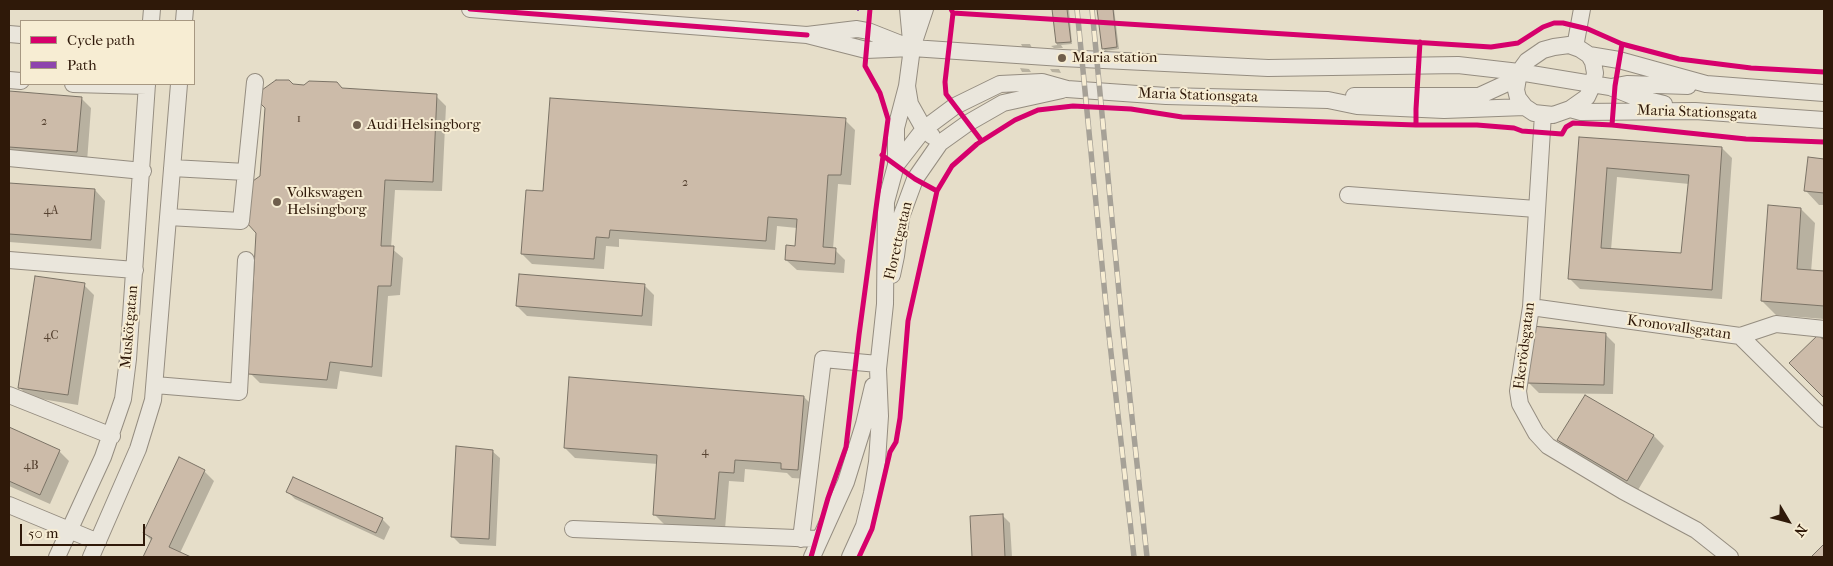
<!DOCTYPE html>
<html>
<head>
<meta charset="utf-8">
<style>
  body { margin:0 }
  #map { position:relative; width:1833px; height:566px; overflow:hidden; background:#e6dec9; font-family:"IM FELL French Canon",serif }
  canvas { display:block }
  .frame { position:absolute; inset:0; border:10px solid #2f1909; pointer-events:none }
  .legend { position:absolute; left:20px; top:20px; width:175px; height:65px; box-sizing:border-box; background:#f7edd3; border:1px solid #a79882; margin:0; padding:6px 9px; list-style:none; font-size:15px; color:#2f1909 }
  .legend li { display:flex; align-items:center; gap:10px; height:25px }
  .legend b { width:25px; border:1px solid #a79882 }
  .north { position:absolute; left:1763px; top:496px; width:50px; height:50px; -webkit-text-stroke:4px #f7edd3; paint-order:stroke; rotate:127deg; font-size:14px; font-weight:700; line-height:20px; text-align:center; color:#2f1909 }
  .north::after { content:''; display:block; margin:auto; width:18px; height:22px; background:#2f1909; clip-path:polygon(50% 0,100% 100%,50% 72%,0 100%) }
  .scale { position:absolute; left:20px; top:524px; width:125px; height:22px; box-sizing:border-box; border:2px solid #2f1909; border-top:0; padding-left:6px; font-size:15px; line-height:18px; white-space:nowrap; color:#2f1909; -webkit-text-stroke:4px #f7edd3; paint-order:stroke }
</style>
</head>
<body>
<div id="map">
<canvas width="1833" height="566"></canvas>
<div class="frame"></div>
<ul class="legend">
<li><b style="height:6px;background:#d6006c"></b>Cycle path</li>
<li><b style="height:6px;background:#8e44ad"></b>Path</li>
</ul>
<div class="north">N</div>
<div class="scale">50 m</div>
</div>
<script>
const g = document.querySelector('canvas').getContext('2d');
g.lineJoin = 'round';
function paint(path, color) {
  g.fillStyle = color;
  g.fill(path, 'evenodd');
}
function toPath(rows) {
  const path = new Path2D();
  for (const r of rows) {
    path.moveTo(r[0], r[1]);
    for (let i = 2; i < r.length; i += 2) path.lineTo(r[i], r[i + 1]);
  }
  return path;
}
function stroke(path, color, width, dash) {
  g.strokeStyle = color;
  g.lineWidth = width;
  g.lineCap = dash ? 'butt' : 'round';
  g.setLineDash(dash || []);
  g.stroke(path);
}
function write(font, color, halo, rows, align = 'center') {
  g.font = font + ' "IM FELL French Canon",serif';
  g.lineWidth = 4;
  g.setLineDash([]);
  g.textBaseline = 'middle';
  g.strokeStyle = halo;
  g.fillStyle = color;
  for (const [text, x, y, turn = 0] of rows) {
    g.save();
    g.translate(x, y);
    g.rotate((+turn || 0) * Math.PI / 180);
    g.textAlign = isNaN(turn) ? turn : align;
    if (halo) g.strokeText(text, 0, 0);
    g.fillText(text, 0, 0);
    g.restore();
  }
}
const shadow = toPath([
  [1053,9,1069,9,1072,44,1061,45,1063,48,1054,48,1051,46,1057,45],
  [1099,9,1114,9,1119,49,1105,51,1103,48],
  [1021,44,1030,44,1032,48,1023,48],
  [1020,68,1029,69,1031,72,1022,72],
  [1050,69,1059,69,1061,73,1052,72],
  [292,86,436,96,446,106,442,191,395,190,391,248,403,258,400,295,388,296,382,377,340,371,337,389,260,383,250,373,261,177],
  [9,92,81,98,91,108,87,162,9,156],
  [845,120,855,130,851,185,838,184,833,249,835,250,845,260,844,273,797,270,786,260,796,247,797,228,777,226,775,250,619,239,619,247,606,246,604,269,532,264,522,254,544,192],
  [1580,138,1722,148,1732,158,1722,299,1580,289,1570,279],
  [1617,177,1689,184,1682,254,1611,250],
  [1809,158,1824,160,1824,205,1819,205,1806,191],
  [9,184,95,190,105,201,101,249,9,242],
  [1801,209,1815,223,1811,272,1824,273,1824,319,1776,315,1762,301],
  [84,285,94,295,78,405,29,397,19,387],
  [644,285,654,295,652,326,527,316,517,306],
  [1605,334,1615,344,1613,394,1539,393,1529,383],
  [1824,342,1824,396,1791,363],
  [1586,396,1654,436,1664,446,1638,490,1568,450,1558,440],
  [804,397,814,407,808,479,792,478,787,473,745,469,744,482,729,481,725,529,664,524,654,514,658,464,575,458,565,448],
  [9,428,59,451,69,461,50,504,9,486],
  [492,451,500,458,496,546,460,544,452,536],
  [204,471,214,481,180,553,188,557,144,557,152,541,144,533],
  [288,492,382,519,390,527,384,540,295,499],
  [1002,515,1010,523,1012,557,974,557,971,517]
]);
const building = toPath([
  [1052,9,1067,9,1071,42,1056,43,1052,9],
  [1097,9,1113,9,1117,47,1102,49,1097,9],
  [276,80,289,80,293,84,304,85,309,81,337,82,342,88,437,94,433,182,385,180,381,246,394,246,391,286,378,286,372,367,330,362,327,380,248,374,256,233,247,223,250,183,260,176,265,108,260,103,262,90,276,80],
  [9,91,82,97,77,152,9,147,9,91],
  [550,98,846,118,841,175,828,175,823,247,836,248,835,264,785,260,786,245,795,246,797,219,768,217,766,241,610,230,609,238,596,237,594,259,521,254,526,190,543,191,550,98],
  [1579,137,1722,147,1712,290,1568,279,1579,137],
  [1607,168,1689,175,1681,253,1601,248,1607,168],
  [1808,157,1824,159,1824,193,1804,191,1808,157],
  [9,183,95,189,91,240,9,234,9,183],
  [1768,205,1801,208,1797,269,1824,271,1824,306,1761,301,1768,205],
  [519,274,645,284,642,316,516,306,519,274],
  [35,276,85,283,68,395,18,388,35,276],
  [1532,326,1606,333,1604,385,1527,383,1532,326],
  [1818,335,1824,340,1824,398,1789,363,1818,335],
  [569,377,804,396,798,470,781,469,781,463,735,460,734,473,719,472,715,519,653,515,657,455,564,448,569,377],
  [1585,395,1654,435,1627,481,1557,440,1585,395],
  [9,427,60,450,40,495,9,481,9,427],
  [456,446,493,450,489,539,451,537,456,446],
  [179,457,205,470,169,547,191,557,143,557,152,538,143,533,179,457],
  [293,477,383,518,376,533,286,492,293,477],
  [1003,514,1005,557,972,557,970,516,1003,514],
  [1824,544,1824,557,1811,557,1824,544]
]);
const minor = toPath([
  [470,9,807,35,857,29,868,31,906,46],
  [908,9,911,41],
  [925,9,912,48,907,86,910,104,924,129,932,136],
  [151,21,152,9],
  [184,21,185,9],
  [9,34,21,35],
  [807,35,866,50,912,48,1062,58,1268,68,1458,65,1519,72,1610,87,1635,97,1664,104],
  [1575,47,1582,9],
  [1589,55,1619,60,1706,84,1824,93],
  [9,80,21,81],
  [73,84,147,86],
  [1611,87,1627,84,1688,86],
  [1354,96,1479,96,1516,79],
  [1525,107,1518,98,1516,90,1519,72,1527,61,1543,50,1554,47,1569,45,1580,49,1589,55,1593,62,1595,73,1593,84,1587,97,1570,109],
  [1543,114,1531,307,1518,391,1520,404,1536,433,1548,446,1623,491,1696,530,1730,557],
  [9,158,143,171],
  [896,165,924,129,955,106,1000,84,1042,82,1067,89,1166,96,1328,100,1357,106,1444,110,1525,107,1534,113,1553,115,1570,109,1581,112,1695,111,1824,120],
  [172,168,246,172],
  [1348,195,1536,209],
  [168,217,241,221,255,82],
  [9,260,135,270],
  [892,275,896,256,901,217,915,179,940,143,968,123,1003,103,1062,90],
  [1531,307,1740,336,1824,419],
  [1740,336,1776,324,1824,329],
  [155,385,239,392,246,260],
  [9,395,112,436],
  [9,505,98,542],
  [573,529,820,539],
  [801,539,823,359,878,364],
  [57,557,103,457,123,399,128,359,147,84],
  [91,557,138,449,153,400,179,84],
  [812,557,846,482,864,424,873,386],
  [850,557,864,526,872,493,877,462,880,416,878,369,885,304,886,202,896,165,896,128,907,86]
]);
const rail = toPath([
  [1077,9,1108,326,1134,557],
  [1092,9,1122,324,1147,557]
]);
const quiet = toPath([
  [857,9,859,9]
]);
const cycleway = toPath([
  [470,9,807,35],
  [951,9,953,13,945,82,946,94,981,140],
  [953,13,1491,47,1518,43,1543,27,1554,23,1563,23,1588,29,1622,44,1679,59,1751,68,1824,72],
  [1416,125,1416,109,1420,42],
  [1612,125,1615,86,1622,44],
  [882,155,915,179,937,191],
  [811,557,828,498,846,447,859,335,888,119,880,93,865,66,870,9],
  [859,557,872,529,890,452,896,442,900,418,908,321,937,191,952,166,977,144,1015,120,1038,110,1073,106,1131,109,1182,117,1416,125,1477,125,1514,128,1522,131,1562,134,1566,127,1573,123,1612,125,1746,139,1824,142]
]);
const markers = [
  [1062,58,5,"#6f5e4c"],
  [357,125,5,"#6f5e4c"],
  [277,202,5,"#6f5e4c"]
];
const numberNames = [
  ["1",299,119],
  ["2",44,122],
  ["2",685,183],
  ["4A",51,211],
  ["4C",51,336],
  ["4",705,452],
  ["4B",31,466]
];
const poiNames = [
  ["Maria station",1072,58],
  ["Audi Helsingborg",367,125],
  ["Volkswagen",287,193],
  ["Helsingborg",287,210]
];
const streetNames = [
  ["Maria Stationsgata",1198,96,2],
  ["Maria Stationsgata",1697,113,2],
  ["Florettgatan",899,241,-77],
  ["Muskötgatan",130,327,-85],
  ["Kronovallsgatan",1679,328,8],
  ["Ekerödsgatan",1525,346,-83]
];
paint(shadow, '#0003');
paint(building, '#ccbba9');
stroke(building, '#7b7366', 1);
stroke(minor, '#958d80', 18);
stroke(minor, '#eae6dc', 16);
stroke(rail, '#a6a197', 5.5);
stroke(rail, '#f7edd3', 4, [11]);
stroke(quiet, '#8e44ad', 4, [8, 4]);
stroke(cycleway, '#d6006c', 5);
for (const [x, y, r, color] of markers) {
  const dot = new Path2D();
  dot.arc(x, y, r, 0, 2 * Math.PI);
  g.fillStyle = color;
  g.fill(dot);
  stroke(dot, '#f7edd3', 2);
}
write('12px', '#564231', null, numberNames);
write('15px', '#2f1909', '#f7edd3', poiNames, 'left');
write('15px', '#2f1909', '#f7edd3', streetNames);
</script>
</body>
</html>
